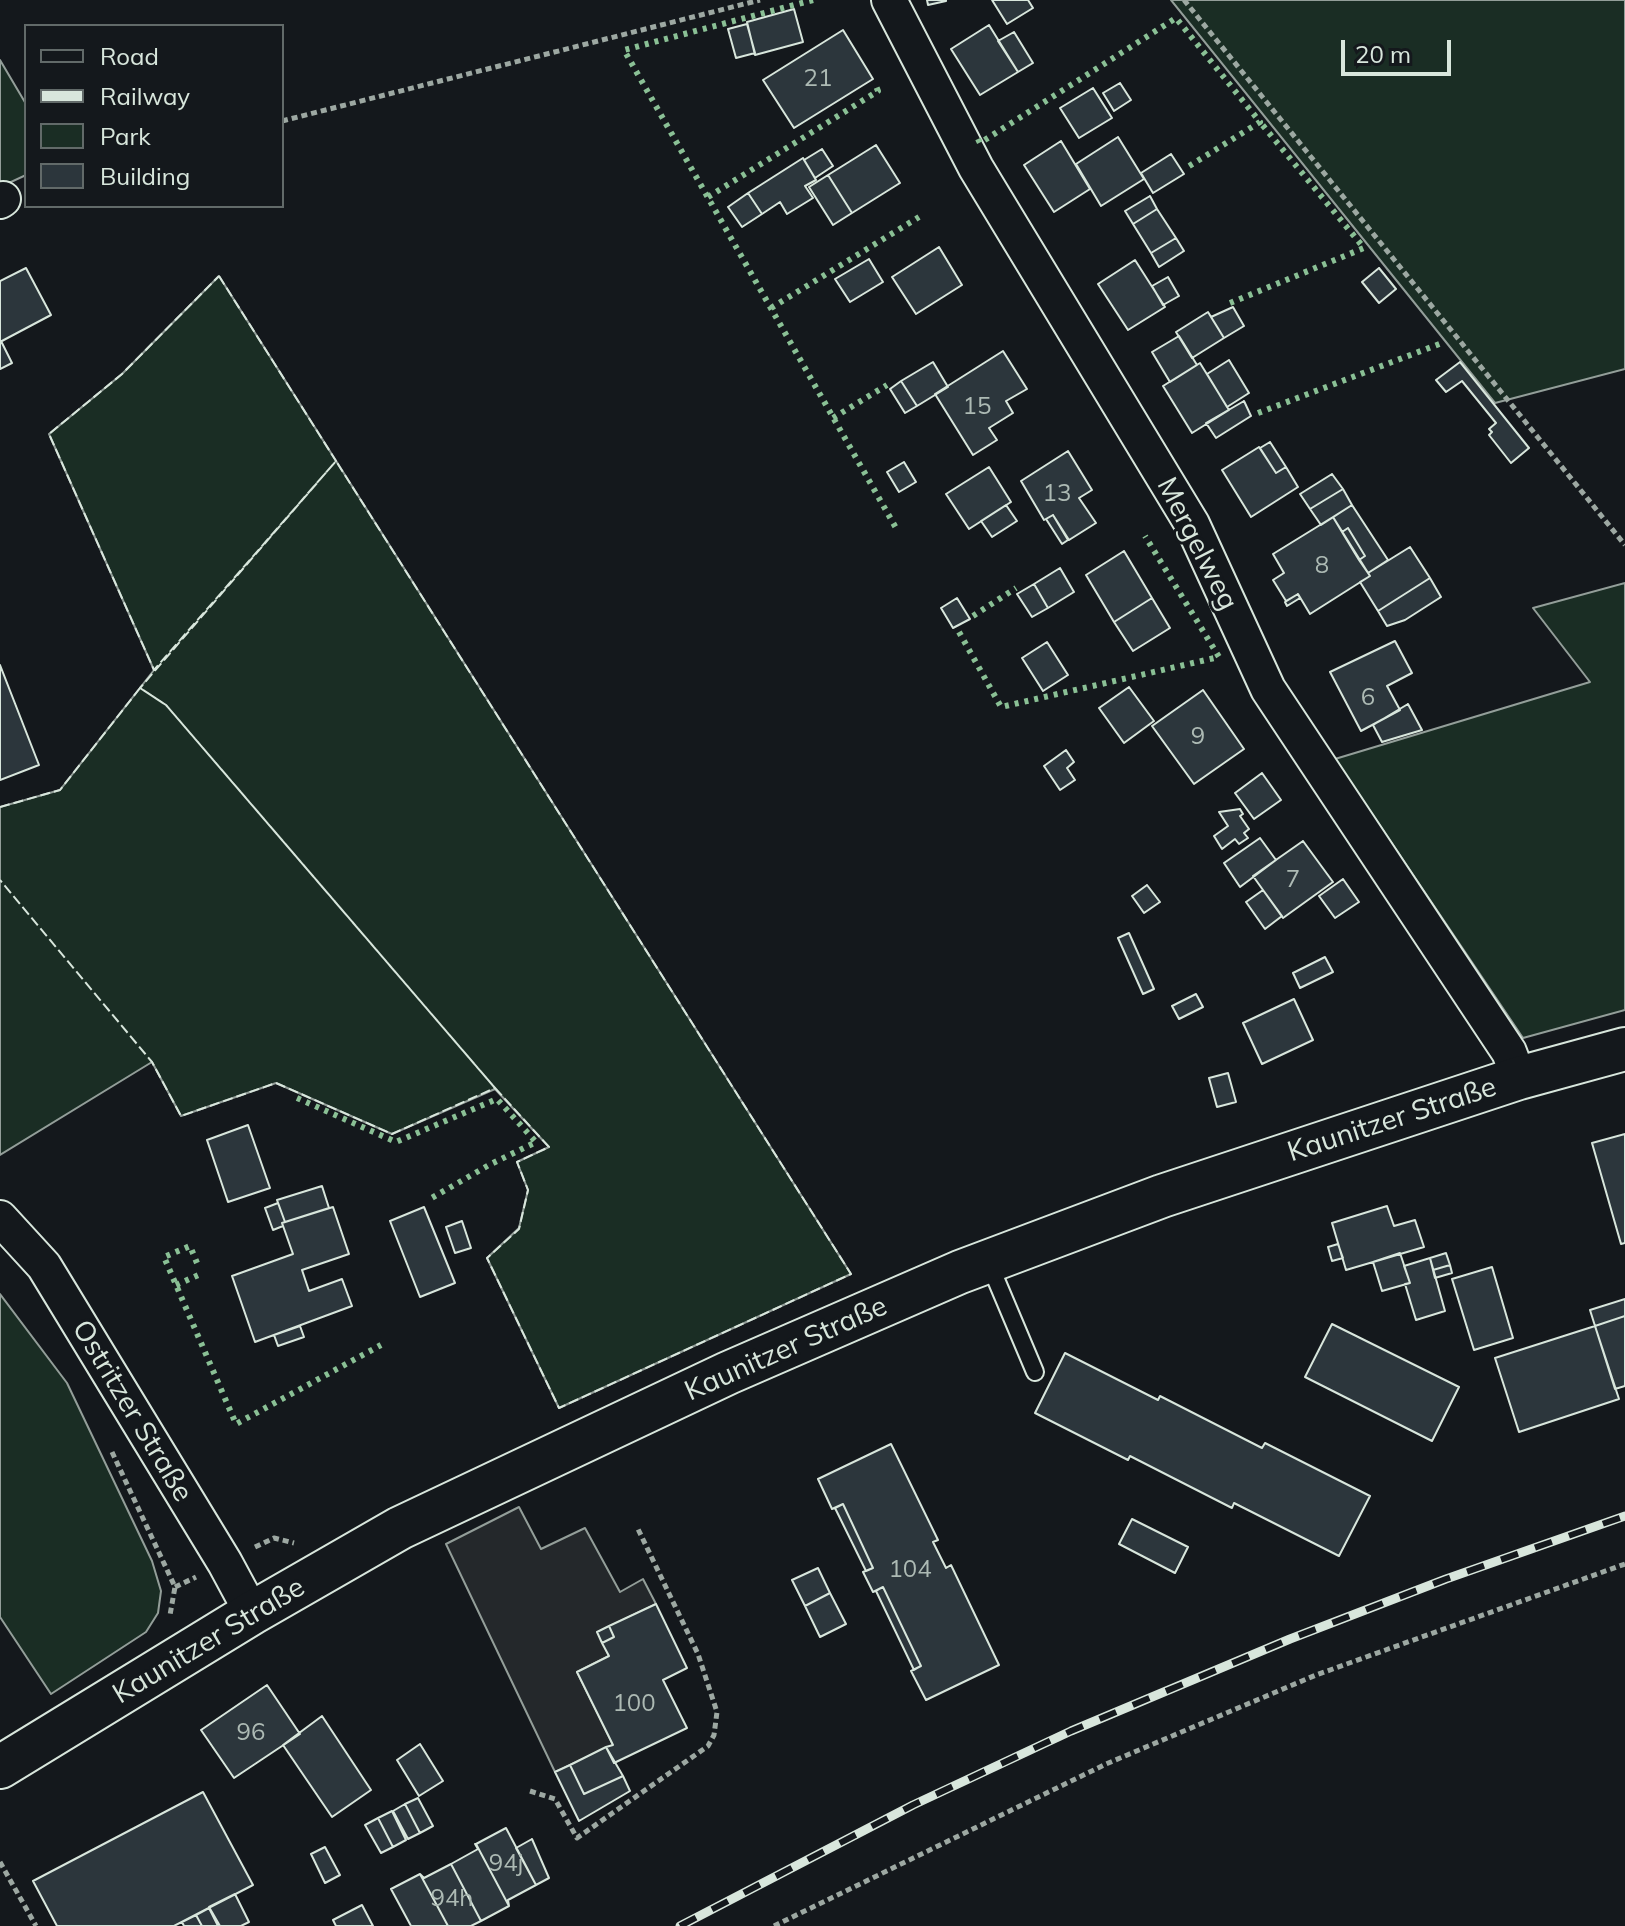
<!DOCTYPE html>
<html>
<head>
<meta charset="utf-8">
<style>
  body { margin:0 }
  #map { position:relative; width:1625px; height:1926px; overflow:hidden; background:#14181c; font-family:Mulish,sans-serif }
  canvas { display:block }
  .legend { position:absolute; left:24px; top:24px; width:260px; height:184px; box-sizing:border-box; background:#14181c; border:2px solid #626a69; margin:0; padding:10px 14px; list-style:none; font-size:24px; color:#d8e6dc }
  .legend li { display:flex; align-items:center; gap:16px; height:40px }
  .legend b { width:40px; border:2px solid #626a69 }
  .scale { position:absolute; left:1341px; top:40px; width:110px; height:36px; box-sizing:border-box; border:4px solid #d8e6dc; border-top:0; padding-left:10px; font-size:24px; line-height:28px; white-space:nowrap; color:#d8e6dc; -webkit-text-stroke:6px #14181c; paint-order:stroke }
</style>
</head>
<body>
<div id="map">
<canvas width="1625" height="1926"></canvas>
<ul class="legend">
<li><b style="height:10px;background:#14181c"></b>Road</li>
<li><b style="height:10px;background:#d8e6dc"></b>Railway</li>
<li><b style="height:22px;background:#1a2d24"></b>Park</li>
<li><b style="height:22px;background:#2c363c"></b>Building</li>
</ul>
<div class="scale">20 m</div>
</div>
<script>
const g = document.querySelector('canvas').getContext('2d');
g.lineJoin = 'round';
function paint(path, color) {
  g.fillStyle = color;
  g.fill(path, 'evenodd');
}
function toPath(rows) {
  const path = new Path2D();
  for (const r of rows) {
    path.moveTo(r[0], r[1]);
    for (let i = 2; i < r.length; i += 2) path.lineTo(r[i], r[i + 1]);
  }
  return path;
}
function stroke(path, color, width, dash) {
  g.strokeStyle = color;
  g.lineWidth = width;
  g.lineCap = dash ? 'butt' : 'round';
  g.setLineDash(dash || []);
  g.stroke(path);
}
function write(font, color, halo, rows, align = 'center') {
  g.font = font + ' Mulish,sans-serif';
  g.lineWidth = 6;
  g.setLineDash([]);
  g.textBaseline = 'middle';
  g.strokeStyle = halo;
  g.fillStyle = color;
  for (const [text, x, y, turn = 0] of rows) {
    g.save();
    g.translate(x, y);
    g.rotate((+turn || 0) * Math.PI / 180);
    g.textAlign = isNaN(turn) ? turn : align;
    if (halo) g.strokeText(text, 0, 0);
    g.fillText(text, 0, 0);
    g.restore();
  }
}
const green = toPath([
  [1171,0,1625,0,1625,369,1495,403,1171,0],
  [0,60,26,104,26,175,0,187,0,60],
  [219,276,851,1274,559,1408,487,1258,519,1228,528,1190,517,1162,549,1147,495,1089,392,1134,276,1083,181,1116,152,1062,0,1155,0,807,60,790,154,670,49,434,122,374,219,276],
  [1625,583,1625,1010,1523,1038,1335,759,1590,682,1533,608,1625,583],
  [0,1294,67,1383,152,1561,161,1591,158,1613,146,1632,51,1694,0,1617,0,1294]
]);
const parking = toPath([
  [519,1507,541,1549,585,1528,620,1592,643,1579,656,1604,598,1632,609,1656,577,1672,613,1745,555,1772,446,1544,519,1507]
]);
const building = toPath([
  [927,0,946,0,946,1,928,5,927,0],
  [992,0,1028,0,1033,8,1007,24,992,0],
  [794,9,803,42,755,55,747,22,794,9],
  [747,24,755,53,736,58,728,29,747,24],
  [989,25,1018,72,980,95,951,49,989,25],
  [843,30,873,79,794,128,763,80,843,30],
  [1014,32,1033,63,1018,72,998,41,1014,32],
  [1120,83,1131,100,1114,111,1103,93,1120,83],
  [1093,88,1112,118,1079,138,1060,108,1093,88],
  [1118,137,1144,179,1101,206,1076,164,1118,137],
  [1061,141,1090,189,1054,212,1024,165,1061,141],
  [876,145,900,183,852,213,828,175,876,145],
  [822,149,833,166,815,178,804,160,822,149],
  [1171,154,1184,174,1153,193,1141,173,1171,154],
  [803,158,816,180,805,186,813,198,787,214,780,202,762,214,748,193,803,158],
  [828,175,852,213,833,225,809,187,828,175],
  [748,193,762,214,742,227,728,207,748,193],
  [1150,196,1157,209,1133,224,1125,211,1150,196],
  [1157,209,1176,238,1151,253,1133,224,1157,209],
  [1176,238,1184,251,1159,267,1151,253,1176,238],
  [939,247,962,285,916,314,892,277,939,247],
  [869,259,883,282,850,302,835,279,869,259],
  [1135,260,1165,307,1128,330,1098,284,1135,260],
  [26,268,51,315,0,342,0,281,26,268],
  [1379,268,1396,289,1379,303,1362,282,1379,268],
  [1168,277,1179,296,1163,305,1152,286,1168,277],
  [1233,307,1244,326,1224,338,1211,317,1233,307],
  [1208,312,1224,338,1192,358,1176,332,1208,312],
  [1179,336,1197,365,1170,382,1152,352,1179,336],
  [1,341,12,363,0,369,0,342,1,341],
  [1003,351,1027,389,1006,401,1013,413,989,428,997,440,973,455,935,394,1003,351],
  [1229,360,1249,393,1227,407,1207,374,1229,360],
  [933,362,948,387,917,406,901,381,933,362],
  [1460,362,1529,448,1511,463,1489,435,1492,432,1489,429,1496,423,1462,381,1446,392,1436,380,1460,362],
  [1200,363,1229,410,1192,433,1163,386,1200,363],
  [901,381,917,406,905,413,890,389,901,381],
  [1244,401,1251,416,1216,438,1206,423,1244,401],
  [1270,442,1286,467,1276,473,1260,448,1270,442],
  [1259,447,1276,473,1286,467,1298,487,1251,517,1222,470,1259,447],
  [1068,451,1092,490,1079,498,1096,523,1069,540,1053,515,1044,520,1021,481,1068,451],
  [904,462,916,482,899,492,887,472,904,462],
  [989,467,1011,502,969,529,946,494,989,467],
  [1332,474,1343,489,1310,509,1300,494,1332,474],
  [1343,489,1352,505,1321,525,1310,509,1343,489],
  [1006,505,1017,521,992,537,981,521,1006,505],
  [1352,505,1388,560,1368,573,1359,560,1365,556,1348,528,1342,532,1333,517,1352,505],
  [1053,515,1068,540,1062,544,1046,519,1053,515],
  [1333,517,1370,576,1310,614,1298,594,1286,601,1273,580,1284,573,1273,554,1333,517],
  [1348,528,1365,556,1359,560,1342,532,1348,528],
  [1410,547,1430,578,1378,611,1360,582,1370,576,1368,573,1410,547],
  [1124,551,1152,598,1114,622,1086,575,1124,551],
  [1060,568,1074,592,1048,608,1034,584,1060,568],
  [1430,578,1441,597,1405,620,1387,626,1378,611,1430,578],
  [1034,584,1048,608,1032,617,1017,594,1034,584],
  [1298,594,1300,598,1287,606,1285,602,1298,594],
  [957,598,970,619,953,628,941,608,957,598],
  [1152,598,1170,628,1133,651,1114,622,1152,598],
  [1395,641,1412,673,1387,686,1400,710,1361,731,1330,672,1395,641],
  [1047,642,1068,675,1043,691,1022,658,1047,642],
  [0,665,39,765,0,780,0,665],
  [1129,687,1154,721,1124,743,1099,708,1129,687],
  [1203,690,1244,749,1194,784,1152,726,1203,690],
  [1408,704,1422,730,1382,742,1373,725,1408,704],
  [1066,750,1074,762,1067,768,1075,780,1060,790,1044,766,1066,750],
  [1262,773,1281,800,1254,819,1235,793,1262,773],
  [1240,809,1243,814,1240,816,1249,829,1244,833,1248,838,1239,844,1235,839,1222,849,1214,836,1228,826,1219,812,1240,809],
  [1260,838,1276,860,1240,887,1224,863,1260,838],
  [1303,841,1333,882,1283,918,1253,876,1303,841],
  [1343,879,1359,902,1335,918,1319,896,1343,879],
  [1147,885,1160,902,1144,913,1132,896,1147,885],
  [1263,890,1282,916,1265,929,1246,902,1263,890],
  [1129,933,1154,989,1143,994,1118,938,1129,933],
  [1325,957,1333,972,1300,988,1293,973,1325,957],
  [1196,994,1203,1007,1179,1019,1172,1006,1196,994],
  [1294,999,1313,1040,1262,1064,1243,1023,1294,999],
  [1228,1073,1236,1102,1217,1107,1209,1078,1228,1073],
  [248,1125,270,1188,228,1202,207,1140,248,1125],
  [1625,1134,1625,1243,1621,1244,1592,1143,1625,1134],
  [322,1186,329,1208,285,1222,277,1200,322,1186],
  [278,1203,285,1222,282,1223,283,1226,273,1230,265,1208,278,1203],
  [1387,1206,1394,1226,1415,1220,1424,1247,1346,1270,1332,1223,1387,1206],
  [333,1207,349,1254,302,1270,309,1291,342,1279,352,1306,255,1342,232,1276,293,1254,282,1223,333,1207],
  [424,1207,455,1283,420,1297,390,1221,424,1207],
  [462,1221,471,1248,455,1253,446,1227,462,1221],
  [1338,1244,1343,1258,1332,1261,1328,1247,1338,1244],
  [1400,1253,1410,1283,1382,1291,1373,1262,1400,1253],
  [1446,1253,1450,1265,1433,1270,1430,1258,1446,1253],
  [1430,1258,1445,1311,1416,1320,1405,1284,1410,1283,1404,1266,1430,1258],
  [1450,1265,1452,1273,1435,1278,1433,1270,1450,1265],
  [1492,1267,1513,1338,1474,1350,1452,1279,1492,1267],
  [1625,1299,1625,1316,1595,1326,1590,1310,1625,1299],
  [1625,1316,1625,1386,1615,1389,1595,1326,1625,1316],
  [1332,1324,1459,1387,1432,1441,1305,1377,1332,1324],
  [300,1326,304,1337,278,1346,274,1335,300,1326],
  [1595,1326,1619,1399,1519,1432,1495,1358,1595,1326],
  [1065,1353,1158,1400,1160,1396,1262,1448,1265,1443,1370,1496,1339,1556,1234,1503,1232,1508,1130,1456,1128,1460,1035,1413,1065,1353],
  [891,1444,938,1540,933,1542,946,1568,951,1565,999,1665,926,1700,911,1671,921,1666,883,1587,873,1592,863,1572,873,1568,843,1504,832,1509,818,1479,891,1444],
  [843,1504,873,1568,866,1571,835,1508,843,1504],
  [1132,1519,1188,1547,1175,1573,1119,1544,1132,1519],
  [818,1568,830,1593,805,1606,792,1580,818,1568],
  [883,1587,921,1666,914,1670,876,1591,883,1587],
  [830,1593,846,1624,820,1637,805,1606,830,1593],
  [656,1604,687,1668,663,1680,687,1728,614,1763,606,1747,613,1745,577,1672,609,1656,602,1643,614,1637,609,1626,656,1604],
  [609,1626,614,1637,602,1643,597,1632,609,1626],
  [267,1685,300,1734,234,1778,201,1730,267,1685],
  [322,1716,371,1790,332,1817,283,1745,322,1716],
  [420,1744,443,1781,419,1796,397,1760,420,1744],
  [606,1747,623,1776,584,1794,570,1765,606,1747],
  [570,1765,584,1794,623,1776,630,1791,579,1821,555,1772,570,1765],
  [203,1792,253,1885,174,1926,57,1926,33,1881,203,1792],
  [418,1798,433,1826,420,1833,405,1804,418,1798],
  [405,1804,420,1833,408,1839,393,1811,405,1804],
  [392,1811,406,1840,393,1847,378,1818,392,1811],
  [378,1818,393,1847,381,1853,365,1825,378,1818],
  [506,1828,536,1885,508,1900,509,1906,476,1844,506,1828],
  [532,1839,549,1878,536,1885,516,1848,532,1839],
  [475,1844,476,1844,509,1906,481,1921,451,1864,478,1849,475,1844],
  [325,1847,340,1875,325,1883,311,1854,325,1847],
  [451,1864,481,1921,471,1926,448,1926,420,1874,424,1878,451,1864],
  [420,1874,448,1926,411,1926,391,1889,420,1874],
  [235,1894,249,1922,241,1926,220,1926,209,1907,235,1894],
  [362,1905,373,1926,336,1926,333,1920,362,1905],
  [209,1908,218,1926,202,1926,196,1915,209,1908],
  [196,1915,202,1926,184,1926,182,1922,196,1915]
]);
const path = toPath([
  [1184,0,1625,545],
  [282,121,760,0],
  [112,1452,175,1587,170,1615],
  [255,1547,274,1538,294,1543],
  [175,1587,196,1577],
  [530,1791,555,1799,577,1838,708,1746,714,1735,717,1712,698,1654,638,1529],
  [0,1862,36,1926],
  [774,1926,1106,1764,1316,1675,1625,1564]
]);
const service = toPath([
  [989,1263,1035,1372]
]);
const minor = toPath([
  [889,0,976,168,1192,524,1268,689,1509,1052,1519,1078],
  [0,201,3,199],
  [0,1218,44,1266,225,1563,252,1613]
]);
const tertiary = toPath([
  [0,1767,252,1613,400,1528,728,1373,960,1272,1162,1196,1519,1078,1625,1049]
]);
const rail = toPath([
  [680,1926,913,1805,1071,1731,1290,1639,1446,1579,1625,1516]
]);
const hedge = toPath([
  [813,0,624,50,896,528],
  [978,139,980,143,1176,18,1260,122,1186,168],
  [708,197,878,91,876,86],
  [1230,303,1364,248,1260,122],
  [771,308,919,217],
  [1258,413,1442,343],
  [833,418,887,385],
  [973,616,1016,588],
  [959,632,1001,707,1219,657,1145,536],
  [297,1098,396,1142,497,1099,536,1142,489,1165,430,1199],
  [197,1263,190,1246,164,1257,236,1424,381,1345],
  [176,1285,203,1273]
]);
const fence = toPath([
  [219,276,336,461,154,670,49,434,122,374,219,276],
  [0,807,60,790,140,688,166,705,495,1088,549,1147,517,1162,528,1190,519,1229,487,1258,559,1408,851,1274,336,461,140,688,166,705,495,1088,392,1134,276,1083,181,1116,152,1062,0,880]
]);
const numberNames = [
  ["21",818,79],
  ["15",977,407],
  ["13",1057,494],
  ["8",1322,566],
  ["6",1368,698],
  ["9",1198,737],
  ["7",1293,880],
  ["104",910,1570],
  ["100",634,1704],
  ["96",251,1733],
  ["94j",506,1864],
  ["94h",452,1899]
];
const streetNames = [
  ["Mergelweg",1197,544,63],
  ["Kaunitzer Straße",1392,1120,-18],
  ["Kaunitzer Straße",786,1349,-24],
  ["Ostritzer Straße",132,1411,59],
  ["Kaunitzer Straße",209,1641,-31]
];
paint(green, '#1a2d24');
stroke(green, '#939e99', 2);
paint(parking, '#24282b');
stroke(parking, '#939e99', 2);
paint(building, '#2c363c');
stroke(building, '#d8e6dc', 2);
stroke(service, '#d8e6dc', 20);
stroke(minor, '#d8e6dc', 38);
stroke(tertiary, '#d8e6dc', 46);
stroke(path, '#9da8a2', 5, [6, 4]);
stroke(service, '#14181c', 16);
stroke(minor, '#14181c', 34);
stroke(tertiary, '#14181c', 42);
stroke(rail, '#d8e6dc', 9);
stroke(rail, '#14181c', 6, [18]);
stroke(hedge, '#8ac095', 6, [4, 6]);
stroke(fence, '#d8e6dc', 2, [10, 4]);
write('24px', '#adbab4', null, numberNames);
write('28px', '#d8e6dc', '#14181c', streetNames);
</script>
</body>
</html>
